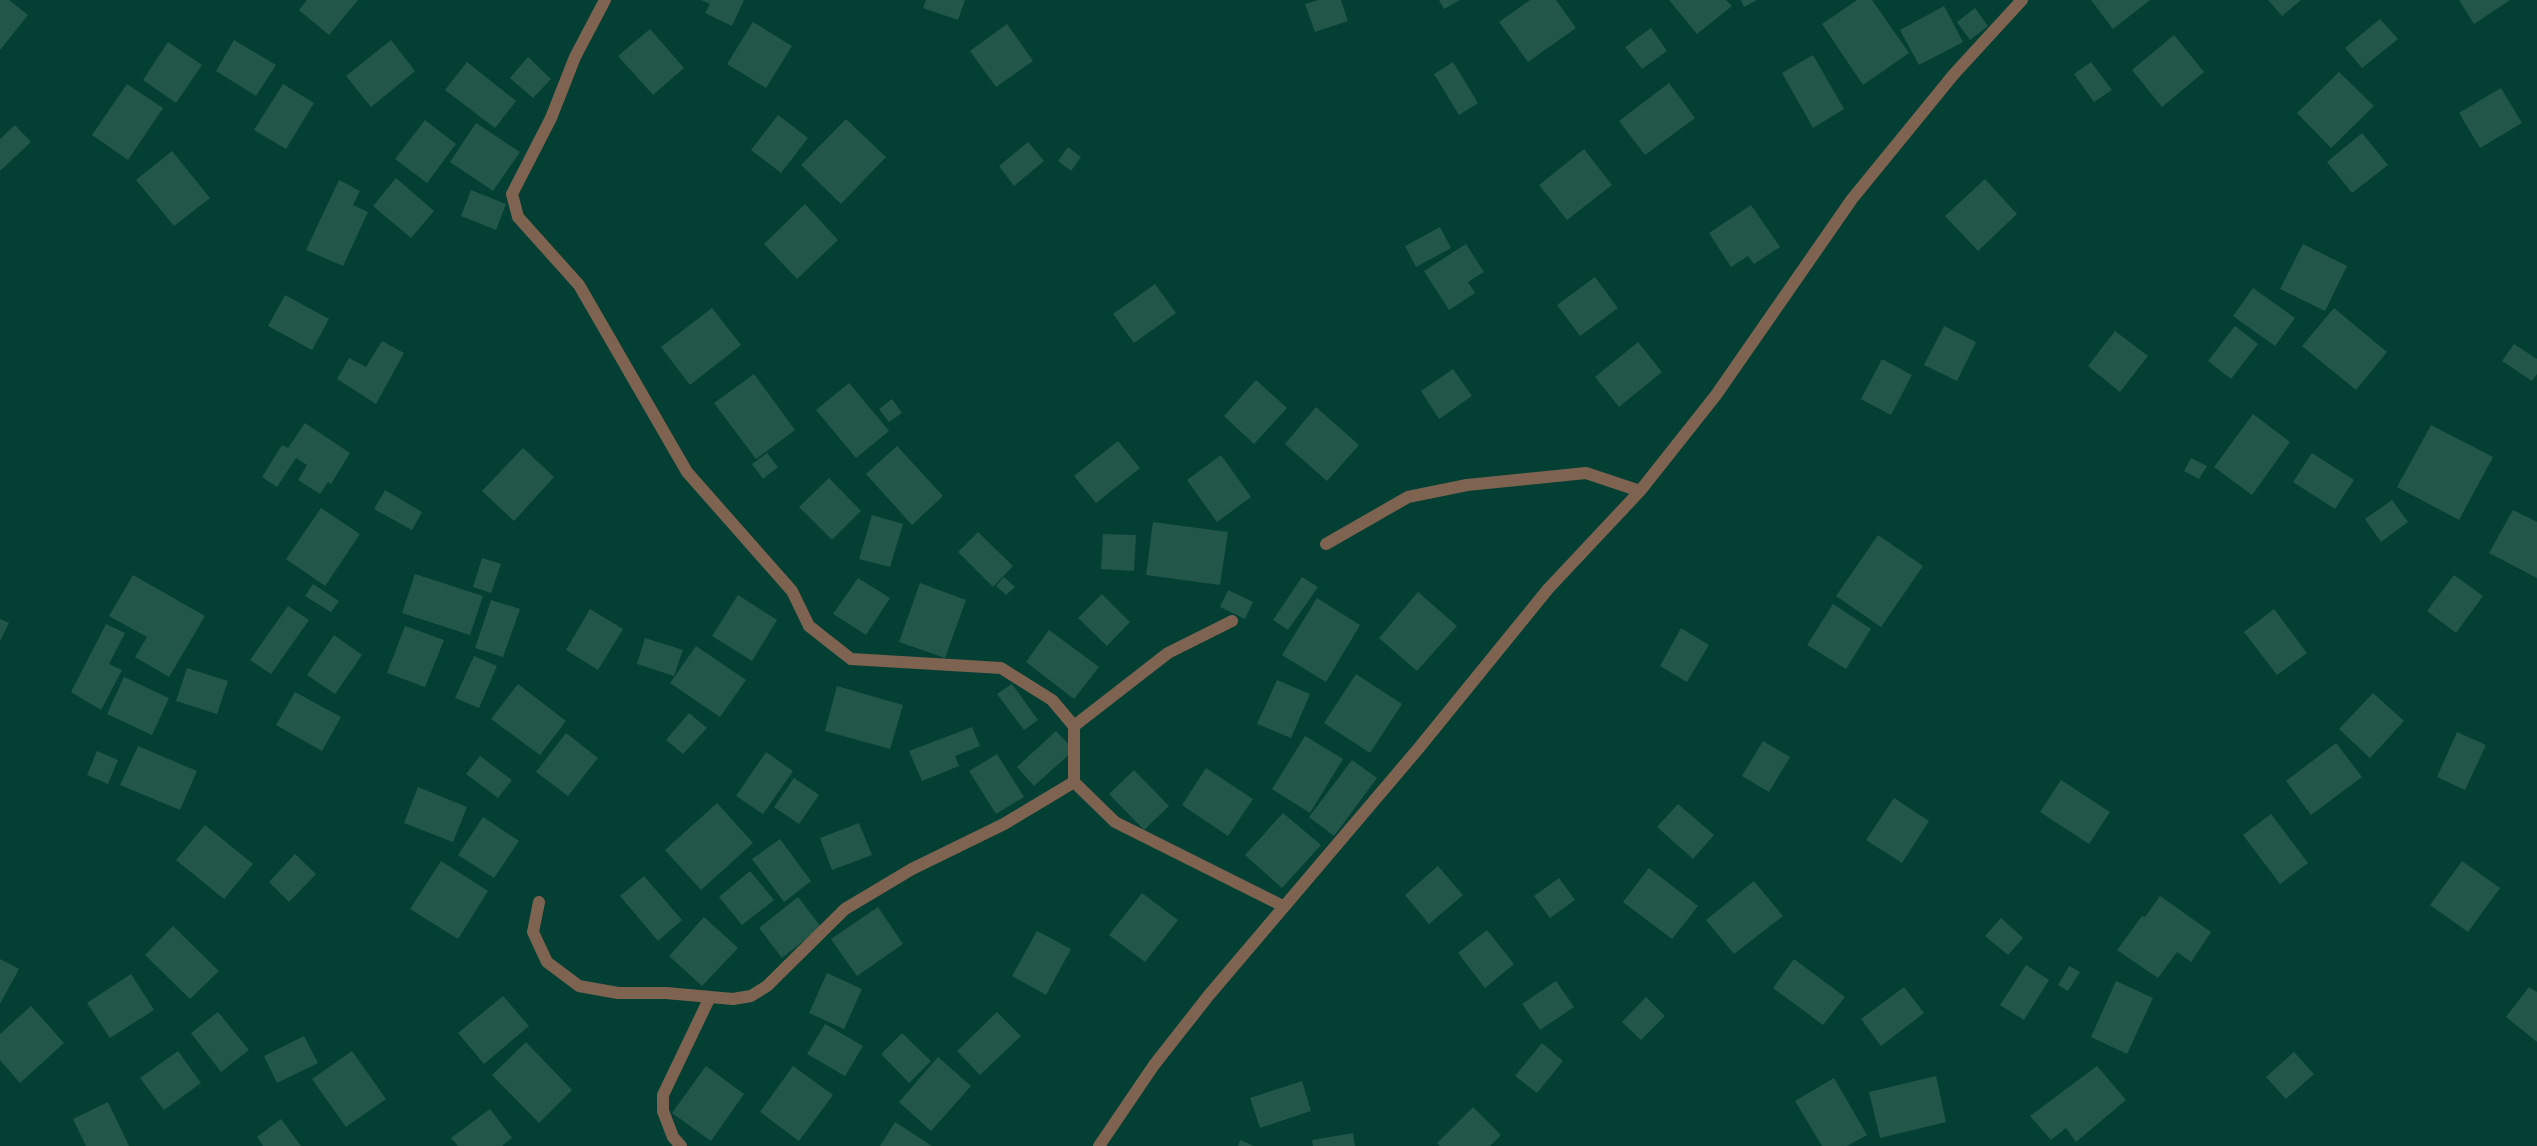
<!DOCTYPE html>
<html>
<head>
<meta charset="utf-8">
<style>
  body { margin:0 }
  canvas { display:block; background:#033f33 }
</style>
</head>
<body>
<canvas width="2537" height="1146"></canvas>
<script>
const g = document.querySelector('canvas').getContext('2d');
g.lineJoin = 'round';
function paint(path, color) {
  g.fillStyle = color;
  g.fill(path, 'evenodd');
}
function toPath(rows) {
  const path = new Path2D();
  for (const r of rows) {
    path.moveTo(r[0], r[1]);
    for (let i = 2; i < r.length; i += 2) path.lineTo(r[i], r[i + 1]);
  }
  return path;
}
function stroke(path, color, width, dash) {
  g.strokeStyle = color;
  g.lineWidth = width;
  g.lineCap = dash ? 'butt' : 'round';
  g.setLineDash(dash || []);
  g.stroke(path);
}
const building = toPath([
  [0,0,9,0,28,15,0,50],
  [307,0,358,0,329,35,299,10],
  [701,0,744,0,732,26,705,13,710,4],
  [926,0,965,0,958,20,923,8],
  [1318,0,1341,0,1348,21,1315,32,1305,4],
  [1439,0,1460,0,1444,9],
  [1530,0,1556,0,1576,28,1528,62,1499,22],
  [1669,0,1726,0,1732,6,1697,34],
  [1741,0,1757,0,1744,7],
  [1857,0,1872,0,1909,53,1863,85,1822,24],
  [2091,0,2150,0,2113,29],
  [2268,0,2301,0,2282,16],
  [2459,0,2510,0,2474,24],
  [1944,6,1963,42,1919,65,1900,30],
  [1975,8,1988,26,1970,40,1957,22],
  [2380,19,2398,39,2362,68,2345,48],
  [753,22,792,46,766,88,727,64],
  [1007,24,1033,61,996,87,970,51],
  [1651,28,1667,51,1642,69,1625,47],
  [650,29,684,68,653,95,618,56],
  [2174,35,2204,72,2162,107,2132,70],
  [234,40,276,65,256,96,216,71],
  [391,40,415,71,371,107,346,76],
  [168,42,202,65,176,103,143,80],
  [1813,55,1844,109,1813,128,1782,73],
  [528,57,551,79,533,98,510,78],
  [467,62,516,101,495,128,445,90],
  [1453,62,1478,103,1459,115,1434,74],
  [2091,62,2112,90,2094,102,2074,74],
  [2339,72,2374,106,2331,148,2297,113],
  [1669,83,1695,118,1645,155,1619,121],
  [127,84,163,108,128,160,92,135],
  [283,84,314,103,286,149,254,130],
  [2501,88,2522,123,2480,148,2459,113],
  [778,115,808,138,781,173,751,150],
  [846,119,886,157,841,204,801,165],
  [425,120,456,144,427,183,395,159],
  [476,123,520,152,493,191,450,162],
  [15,125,31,142,0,171,0,139],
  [2362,133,2388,165,2352,193,2327,162],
  [1028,142,1044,161,1014,186,999,166],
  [1068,147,1081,157,1071,171,1058,161],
  [1584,149,1612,185,1567,220,1539,185],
  [172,151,210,198,174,226,136,180],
  [396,178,434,211,411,238,373,206],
  [1985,179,2017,214,1978,251,1945,216],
  [339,180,360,191,353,205,368,212,343,266,306,250],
  [471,190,506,204,496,230,461,216],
  [805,204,838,240,797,279,764,244],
  [1751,205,1780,247,1754,264,1748,256,1731,267,1709,233],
  [1440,227,1451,248,1416,267,1405,246],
  [1466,244,1484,272,1468,282,1475,293,1449,310,1424,271],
  [2303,244,2347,266,2325,311,2280,289],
  [1595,277,1618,308,1580,336,1557,305],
  [1155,284,1176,313,1134,343,1113,314],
  [2253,288,2295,318,2275,346,2233,316],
  [285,295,329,319,312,350,268,326],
  [712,308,741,345,690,385,661,347],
  [2334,308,2387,352,2356,390,2302,346],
  [1944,326,1976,342,1957,381,1924,365],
  [2235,326,2258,344,2231,379,2208,361],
  [2115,331,2148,356,2120,392,2088,366],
  [382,341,404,353,376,404,337,379,349,358,366,367],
  [1638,342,1662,372,1619,407,1595,377],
  [2514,344,2537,359,2537,374,2532,381,2502,361],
  [1882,359,1912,375,1891,415,1861,399],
  [1453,369,1472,396,1439,419,1421,391],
  [754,374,795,430,756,459,714,403],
  [1256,380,1287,408,1254,444,1224,416],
  [849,383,889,431,856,458,816,410],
  [892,399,902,413,889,422,879,409],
  [1316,407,1359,445,1327,481,1285,444],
  [2253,414,2290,442,2252,495,2214,467],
  [305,423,350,453,331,484,328,482,320,494,298,480,307,465,296,458,277,487,262,477,282,445,288,448],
  [2431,425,2493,457,2459,520,2397,487],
  [1118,441,1140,468,1096,503,1074,476],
  [897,446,943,496,912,525,866,474],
  [523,448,554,477,514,521,482,491],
  [767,453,778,467,763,479,752,464],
  [2312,453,2354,480,2335,509,2293,482],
  [1221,455,1251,497,1217,522,1187,480],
  [2191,458,2207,466,2199,479,2184,471],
  [829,478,861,511,832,540,799,507],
  [385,490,422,512,412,530,374,509],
  [2392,500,2408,522,2381,542,2365,519],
  [321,508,360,534,325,586,286,559],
  [2513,510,2537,522,2537,578,2489,553],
  [872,515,903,524,890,567,859,559],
  [1153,522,1228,532,1220,585,1146,575],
  [978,532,1013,566,993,587,958,552],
  [1103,534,1136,535,1134,571,1101,569],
  [1878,535,1923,566,1881,627,1836,596],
  [482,558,501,564,491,593,473,587],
  [415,574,483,596,470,635,402,613],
  [133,575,205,616,169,677,135,657,147,637,109,616],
  [2454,575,2483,596,2456,633,2427,611],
  [1004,577,1015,587,1006,595,996,586],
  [1302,577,1318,587,1288,630,1273,620],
  [858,578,890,598,866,635,833,614],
  [920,583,966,600,945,658,899,642],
  [313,584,339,601,331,612,305,596],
  [1228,590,1253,602,1245,619,1220,607],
  [1418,592,1457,626,1417,671,1379,638],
  [1102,594,1130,622,1107,646,1078,618],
  [738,595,777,620,752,661,712,636],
  [1317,598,1360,625,1326,682,1282,655],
  [491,600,520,609,503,657,475,648],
  [1833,604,1871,629,1846,669,1807,645],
  [288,606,309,620,271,674,250,660],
  [590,609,623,629,598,670,566,650],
  [2274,609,2307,653,2277,675,2244,632],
  [0,619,9,623,0,641],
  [106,624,125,633,109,664,122,670,101,710,71,692],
  [405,626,444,640,425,687,387,673],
  [1681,628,1709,645,1687,682,1660,666],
  [1049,630,1099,667,1074,699,1026,662],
  [334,635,362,655,335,694,307,675],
  [645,638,683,650,674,676,637,664],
  [696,646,746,680,720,717,670,683],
  [474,656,497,666,479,708,455,698],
  [187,668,228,681,217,714,176,701],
  [1356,674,1402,704,1370,753,1324,723],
  [124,677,169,698,152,735,107,714],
  [1277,680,1310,694,1291,738,1257,724],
  [518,684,566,721,540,755,491,719],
  [1012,684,1038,720,1024,730,997,694],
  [837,686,903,705,890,749,825,731],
  [295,692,341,717,322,751,276,725],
  [2373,693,2404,721,2370,758,2339,729],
  [689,713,707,728,683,754,666,740],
  [972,727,980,746,955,756,959,766,922,781,909,751],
  [1056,731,1074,750,1034,786,1017,767],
  [2457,732,2486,745,2465,790,2437,777],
  [566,733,598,758,568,796,536,772],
  [1305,736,1343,759,1310,813,1272,789],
  [1763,741,1790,757,1769,792,1742,776],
  [2336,743,2362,777,2311,815,2286,781],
  [138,746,197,771,180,810,120,785],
  [97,751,118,760,108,784,87,775],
  [766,752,793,771,763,814,736,796],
  [997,754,1024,797,996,814,969,771],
  [480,756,512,780,498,798,466,774],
  [1352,760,1377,778,1334,836,1309,817],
  [1206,768,1253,799,1228,836,1182,805],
  [1134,770,1169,806,1144,830,1109,794],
  [794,778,819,795,799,824,774,807],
  [2061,780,2110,812,2089,844,2040,812],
  [418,787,467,807,453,842,404,823],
  [1894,798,1929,821,1902,863,1866,840],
  [717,803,753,843,701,890,665,850],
  [1678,804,1714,835,1693,859,1657,827],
  [1283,813,1321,845,1282,888,1245,855],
  [2271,814,2308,863,2280,884,2243,835],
  [483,817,519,841,494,878,458,855],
  [859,823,872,855,832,870,820,838],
  [205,825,253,864,224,899,176,860],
  [780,839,811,881,784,902,752,859],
  [295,854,316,874,289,902,269,882],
  [441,861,488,891,458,939,410,909],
  [2462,861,2500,888,2468,932,2430,905],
  [1438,866,1463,895,1429,924,1405,895],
  [1649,868,1698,906,1672,939,1623,902],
  [750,871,774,900,742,925,719,897],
  [644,876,682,920,658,941,620,896],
  [1559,878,1575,900,1550,918,1534,896],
  [1754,881,1783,916,1734,954,1706,920],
  [1142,893,1178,920,1145,962,1109,935],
  [2160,896,2211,932,2191,962,2177,952,2158,978,2117,950,2142,916,2145,917],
  [798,897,821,927,782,958,759,928],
  [878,907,903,944,857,976,831,939],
  [704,917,738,948,702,986,669,956],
  [2001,918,2023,938,2008,955,1985,936],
  [173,926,219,971,190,999,145,955],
  [1487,930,1514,964,1485,988,1458,953],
  [1037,931,1071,949,1046,995,1012,976],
  [0,959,19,969,0,1004],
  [1794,959,1845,997,1823,1025,1773,988],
  [2026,965,2049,980,2024,1020,2000,1005],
  [2069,966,2080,972,2068,991,2058,985],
  [827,973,862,989,844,1029,809,1013],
  [131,974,154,1010,110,1038,87,1003],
  [1556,981,1574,1007,1540,1030,1522,1004],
  [2116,981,2153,998,2127,1054,2091,1037],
  [1904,987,1924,1013,1881,1046,1861,1019],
  [2529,987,2537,992,2537,1042,2506,1017],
  [503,996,529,1026,484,1064,458,1033],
  [1646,997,1665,1016,1641,1040,1622,1022],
  [31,1006,64,1043,20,1083,0,1060,0,1034],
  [218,1012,249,1050,221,1072,191,1033],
  [997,1012,1021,1036,980,1075,957,1051],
  [825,1024,863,1046,845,1076,807,1054],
  [902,1033,931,1061,909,1083,881,1054],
  [304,1036,318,1063,277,1083,264,1056],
  [526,1042,572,1090,539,1123,492,1075],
  [1542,1043,1563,1061,1537,1093,1515,1076],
  [178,1051,201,1083,164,1110,140,1078],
  [352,1051,386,1099,346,1127,312,1079],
  [2294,1052,2314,1074,2286,1099,2266,1077],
  [938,1057,971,1086,931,1131,899,1102],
  [706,1066,744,1094,711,1141,672,1113],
  [793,1066,833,1095,799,1141,760,1112],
  [2097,1066,2126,1100,2076,1142,2066,1128,2051,1140,2030,1116],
  [1936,1076,1946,1122,1880,1138,1869,1092],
  [1834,1078,1867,1135,1847,1146,1822,1146,1795,1101],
  [1302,1081,1311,1111,1260,1128,1250,1098],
  [108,1102,129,1146,86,1146,73,1119],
  [1473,1107,1501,1135,1490,1146,1440,1146,1437,1143],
  [490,1109,512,1138,502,1146,458,1146,451,1138],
  [281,1119,301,1146,263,1146,257,1137],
  [895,1122,932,1146,880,1146],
  [1353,1133,1355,1146,1313,1146,1312,1140],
  [1240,1140,1254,1146,1238,1146]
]);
const minor = toPath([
  [605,0,575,57,551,118,512,194,518,217,579,285,687,472,792,591,809,626,851,659,1001,668,1052,700,1074,726,1074,782,1115,822,1283,906],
  [1326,544,1408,497,1467,485,1586,473,1640,491],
  [1074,726,1168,653,1232,621],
  [539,902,533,932,547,962,579,986,618,993,666,993,733,999,751,996,767,986,845,909,912,869,1004,824,1074,782],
  [681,1146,673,1137,663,1111,663,1095,710,997],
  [1099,1146,1154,1065,1209,995,1418,749,1548,589,1640,491,1716,395,1852,199,1954,74,2022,0]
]);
paint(building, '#215648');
stroke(minor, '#7f6351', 12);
</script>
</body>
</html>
